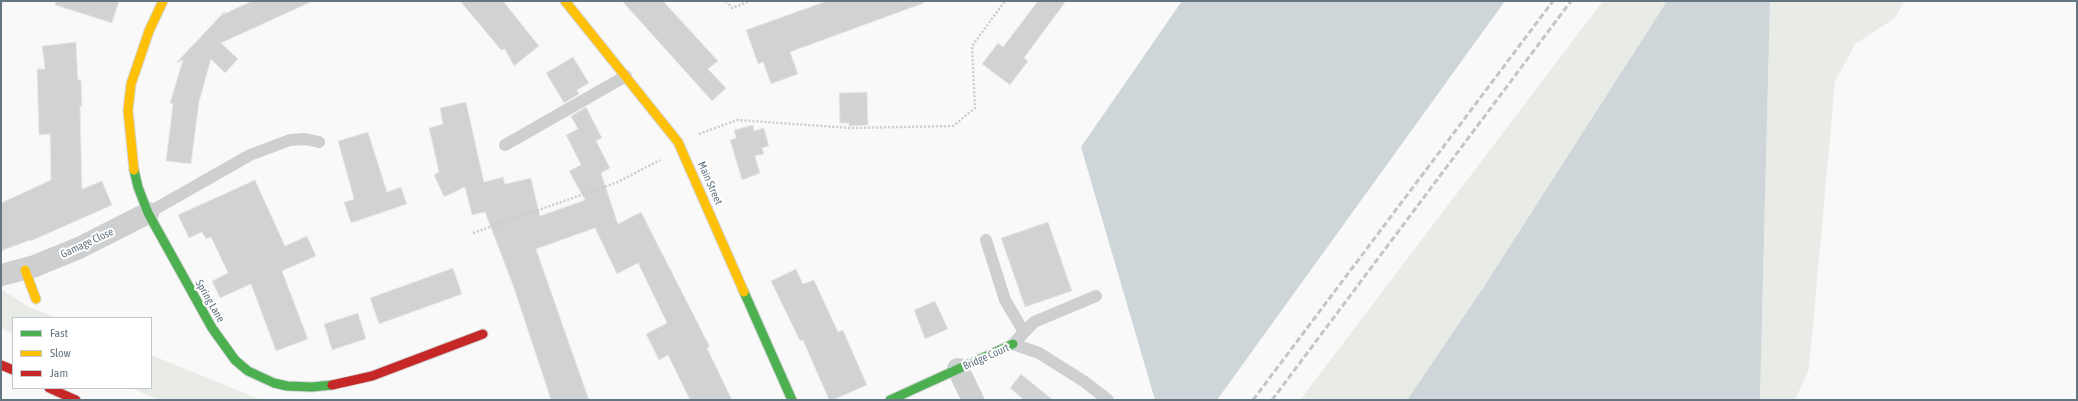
<!DOCTYPE html>
<html>
<head>
<meta charset="utf-8">
<style>
  body { margin:0 }
  #map { position:relative; width:2078px; height:401px; overflow:hidden; background:#f9f9f9; font-family:"Asap Condensed",sans-serif }
  canvas { display:block }
  .frame { position:absolute; inset:0; border:2px solid #657683; pointer-events:none }
  .legend { position:absolute; left:12px; top:317px; width:140px; height:72px; box-sizing:border-box; background:#fff; border:1px solid #c1c8cd; margin:0; padding:5px 7px; list-style:none; font-size:12px; color:#657683 }
  .legend li { display:flex; align-items:center; gap:8px; height:20px }
  .legend b { width:20px; border:1px solid #c1c8cd }
</style>
</head>
<body>
<div id="map">
<canvas width="2078" height="401"></canvas>
<div class="frame"></div>
<ul class="legend">
<li><b style="height:5px;background:#4caf50"></b>Fast</li>
<li><b style="height:5px;background:#ffc107"></b>Slow</li>
<li><b style="height:5px;background:#c62828"></b>Jam</li>
</ul>
</div>
<script>
const g = document.querySelector('canvas').getContext('2d');
g.lineJoin = 'round';
function paint(path, color) {
  g.fillStyle = color;
  g.fill(path, 'evenodd');
}
function toPath(rows) {
  const path = new Path2D();
  for (const r of rows) {
    path.moveTo(r[0], r[1]);
    for (let i = 2; i < r.length; i += 2) path.lineTo(r[i], r[i + 1]);
  }
  return path;
}
function stroke(path, color, width, dash) {
  g.strokeStyle = color;
  g.lineWidth = width;
  g.lineCap = dash ? 'butt' : 'round';
  g.setLineDash(dash || []);
  g.stroke(path);
}
function write(font, color, halo, rows, align = 'center') {
  g.font = font + ' "Asap Condensed",sans-serif';
  g.lineWidth = 4;
  g.setLineDash([]);
  g.textBaseline = 'middle';
  g.strokeStyle = halo;
  g.fillStyle = color;
  for (const [text, x, y, turn = 0] of rows) {
    g.save();
    g.translate(x, y);
    g.rotate((+turn || 0) * Math.PI / 180);
    g.textAlign = isNaN(turn) ? turn : align;
    if (halo) g.strokeText(text, 0, 0);
    g.fillText(text, 0, 0);
    g.restore();
  }
}
const green = toPath([
  [1603,1,1667,1,1483,288,1407,400,1300,400],
  [1770,1,1904,1,1895,18,1855,44,1835,82,1809,369,1795,400,1760,400],
  [1,289,29,307,57,318,13,318,13,334,1,328],
  [151,355,218,382,261,400,159,400,131,388,151,388]
]);
const water = toPath([
  [1182,1,1505,1,1217,400,1155,400,1081,147],
  [1667,1,1770,1,1760,400,1407,400,1483,288]
]);
const building = toPath([
  [56,1,119,1,112,23,55,5,56,1],
  [252,1,313,1,221,43,238,59,225,73,211,59,199,102,191,164,166,161,173,104,170,103,183,60,176,63,225,11,224,14,252,1],
  [460,1,503,1,539,46,514,66,505,49,501,50,460,1],
  [622,1,663,1,718,61,708,69,726,88,712,101,622,1],
  [827,1,924,1,924,3,790,52,798,74,771,84,763,62,758,64,746,30,827,1],
  [1038,1,1066,1,1024,58,1028,61,1010,85,982,64,998,43,1003,47,1038,1],
  [76,42,78,80,81,80,82,106,80,106,82,189,102,181,112,205,31,241,30,240,1,251,1,203,51,180,50,134,39,135,37,69,45,69,42,46,76,42],
  [573,57,589,83,577,90,579,94,564,103,546,73,573,57],
  [867,92,868,125,849,126,849,123,840,123,839,93,867,92],
  [466,102,484,182,503,177,505,184,531,178,540,216,585,200,569,171,581,165,566,135,578,129,571,116,586,107,602,138,596,141,610,168,601,173,618,224,641,212,710,347,707,348,732,400,690,400,668,355,659,360,646,334,667,323,638,263,617,274,595,228,536,249,589,400,551,400,514,288,485,212,472,215,465,187,444,197,434,175,439,172,429,128,443,124,440,108,466,102],
  [753,125,754,131,764,128,769,146,762,148,764,154,755,156,760,173,742,180,730,140,736,138,734,130,753,125],
  [368,132,387,192,401,187,407,204,351,223,344,202,354,199,338,141,368,132],
  [255,180,285,246,307,236,316,256,282,271,308,339,276,351,251,284,220,298,212,281,228,273,211,237,206,239,202,232,189,238,178,215,255,180],
  [1048,222,1072,291,1025,307,1001,238,1048,222],
  [453,268,462,294,379,324,370,298,453,268],
  [796,269,803,284,814,280,838,332,843,330,867,385,833,400,829,400,803,340,800,341,771,281,796,269],
  [935,301,948,329,925,339,914,310,935,301],
  [358,313,366,339,332,350,324,324,358,313],
  [1021,374,1053,400,1024,400,1010,388,1021,374]
]);
const path = toPath([
  [726,1,732,8,750,1],
  [699,134,737,120,851,128,953,126,975,108,972,46,1005,1],
  [473,233,618,182,660,160]
]);
const lane = toPath([
  [505,145,626,76],
  [148,213,250,155,290,140,305,139,319,142],
  [986,240,1005,300,1024,332],
  [1096,296,1034,322,1013,344,1039,353,1085,382,1108,400]
]);
const street = toPath([
  [1,275,35,266,81,247,148,213],
  [958,369,973,400]
]);
const fast = toPath([
  [134,170,138,187,148,213,212,328,235,360,248,371,274,383,287,386,312,387,332,385],
  [744,292,792,400],
  [890,400,1013,344]
]);
const slow = toPath([
  [565,1,678,142,744,292],
  [134,170,128,110,131,84,149,31,163,1],
  [25,270,36,299]
]);
const jam = toPath([
  [1,365,13,370],
  [332,385,372,376,483,334],
  [49,388,76,400]
]);
const rail = toPath([
  [1253,400,1553,1],
  [1272,400,1571,1]
]);
const streetNames = [
  ["Main Street",710,183,66],
  ["Gamage Close",87,243,-25],
  ["Spring Lane",210,301,60],
  ["Bridge Court",986,357,-24]
];
paint(green, '#e8ebe6');
paint(water, '#ced6d9');
paint(building, '#d0d2d3');
stroke(building, '#e8e8e8', 1);
stroke(fast, '#d5d6d7', 11);
stroke(slow, '#d5d6d7', 11);
stroke(jam, '#d5d6d7', 11);
stroke(path, '#cbcccd', 2.5, [2, 2]);
stroke(lane, '#cecfd0', 12);
stroke(street, '#cecfd0', 22);
stroke(fast, '#4caf50', 9);
stroke(slow, '#ffc107', 9);
stroke(jam, '#c62828', 9);
stroke(rail, '#c3c5c6', 3, [6, 3]);
write('11px', '#657683', '#fff', streetNames);
</script>
</body>
</html>
